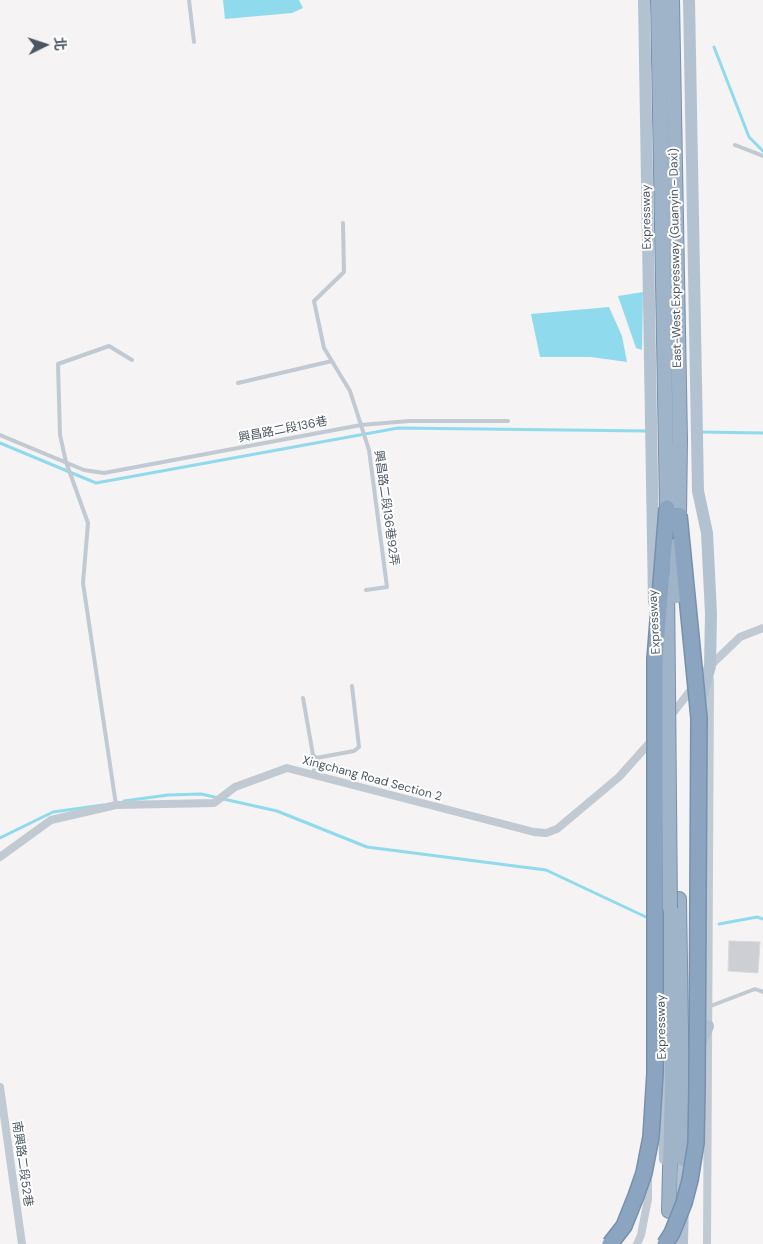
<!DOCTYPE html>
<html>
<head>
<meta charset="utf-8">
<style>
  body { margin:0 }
  #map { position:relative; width:763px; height:1244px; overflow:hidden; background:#f5f3f3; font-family:"DM Sans","Noto Sans TC",sans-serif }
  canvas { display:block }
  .north { position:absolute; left:20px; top:20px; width:50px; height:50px; -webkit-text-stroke:4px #fff; paint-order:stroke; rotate:86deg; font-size:14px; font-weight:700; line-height:20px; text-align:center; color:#4a5661 }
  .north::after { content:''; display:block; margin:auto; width:18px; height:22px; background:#4a5661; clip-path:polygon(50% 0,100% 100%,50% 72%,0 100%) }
</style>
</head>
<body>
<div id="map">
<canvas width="763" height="1244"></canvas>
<div class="north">北</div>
</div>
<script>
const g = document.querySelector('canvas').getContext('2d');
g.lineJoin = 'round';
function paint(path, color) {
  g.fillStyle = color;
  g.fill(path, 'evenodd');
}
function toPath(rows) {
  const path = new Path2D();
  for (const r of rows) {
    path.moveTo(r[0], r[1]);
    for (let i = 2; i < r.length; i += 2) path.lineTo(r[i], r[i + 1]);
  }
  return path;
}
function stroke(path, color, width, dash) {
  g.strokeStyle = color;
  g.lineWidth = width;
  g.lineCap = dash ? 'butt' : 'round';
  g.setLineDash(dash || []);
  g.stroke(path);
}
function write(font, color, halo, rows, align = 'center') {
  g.font = font + ' "DM Sans","Noto Sans TC",sans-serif';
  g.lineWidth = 4;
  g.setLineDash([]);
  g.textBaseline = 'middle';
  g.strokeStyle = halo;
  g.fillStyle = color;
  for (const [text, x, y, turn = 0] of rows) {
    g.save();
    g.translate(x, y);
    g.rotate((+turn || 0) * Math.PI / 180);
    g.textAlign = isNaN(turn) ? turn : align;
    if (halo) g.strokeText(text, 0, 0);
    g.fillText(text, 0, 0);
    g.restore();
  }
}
const water = toPath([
  [223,0,299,0,303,8,292,13,225,19],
  [643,292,642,350,636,348,618,296],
  [609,307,622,336,627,362,591,357,540,357,531,314]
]);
const stream = toPath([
  [714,47,749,137,763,151],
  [700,432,763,433],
  [0,443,96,483,398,428,649,431],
  [124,801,168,795,201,794,277,811,367,847,546,870,646,917],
  [0,838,53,812,103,805],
  [719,924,757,917,763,919]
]);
const building = toPath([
  [729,941,760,942,758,973,728,971,729,941]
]);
const service = toPath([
  [189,0,194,42],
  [735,145,763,156],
  [343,223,344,272,314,301,324,348,350,391,369,450,387,587,366,590],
  [238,383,332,361],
  [0,435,84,470,104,473,361,425,409,421,508,421],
  [303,698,313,755,316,758],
  [313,775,316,758,354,751,359,747,352,686],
  [116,805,83,583,88,523,66,462,60,435,58,364,109,346,132,360],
  [708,1007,755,989,763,992]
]);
const minor = toPath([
  [711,665,740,637,763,628],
  [669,718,694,686],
  [0,857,51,820,116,805,214,803,235,787,287,768,534,832,546,833,557,829,619,777,653,739],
  [0,1087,22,1244],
  [637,1244,641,1235,648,1199,648,1176],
  [707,1244,710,680]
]);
const primary = toPath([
  [644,0,654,602],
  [689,0,698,491,707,533,711,614,710,666,699,705],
  [662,1044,665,1159],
  [698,1048,708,1026],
  [682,1244,684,1149]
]);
const trunk = toPath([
  [658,0,667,508],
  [672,0,680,440,679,515],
  [679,899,683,1159],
  [669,1211,672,1085,670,908]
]);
const trunkBridge = toPath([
  [667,581,670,908],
  [676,596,677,545]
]);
const motorwayBridge = toPath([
  [610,1244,624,1226,636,1196,644,1173,651,1137,655,1073,655,659,667,508],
  [665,1244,672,1233,684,1203,690,1180,696,1143,697,1088,699,718,679,515]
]);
const streetNames = [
  ["Expressway",647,217,-91],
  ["East-West Expressway (Guanyin - Daxi)",676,258,-91],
  ["興昌路二段136巷",283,430,-11],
  ["興昌路二段136巷92弄",386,508,82],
  ["Expressway",655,622,-93],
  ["Xingchang Road Section 2",372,779,15],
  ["Expressway",662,1027,-91],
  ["南興路二段52巷",22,1164,82]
];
paint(water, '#90daee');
stroke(stream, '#90daee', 3);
paint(building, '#cdcfd5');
stroke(building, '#d7d9de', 1);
stroke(trunk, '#7690ad', 16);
stroke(service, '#c1cad2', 4);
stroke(minor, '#c1cad2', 8);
stroke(primary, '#b3c2d1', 12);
stroke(trunk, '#9fb4c9', 14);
stroke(trunkBridge, '#7690ad', 16, []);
stroke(motorwayBridge, '#7690ad', 18, []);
stroke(trunkBridge, '#9fb4c9', 14);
stroke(motorwayBridge, '#8ba5c1', 15);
write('12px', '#4a5661', '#fff', streetNames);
</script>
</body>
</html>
